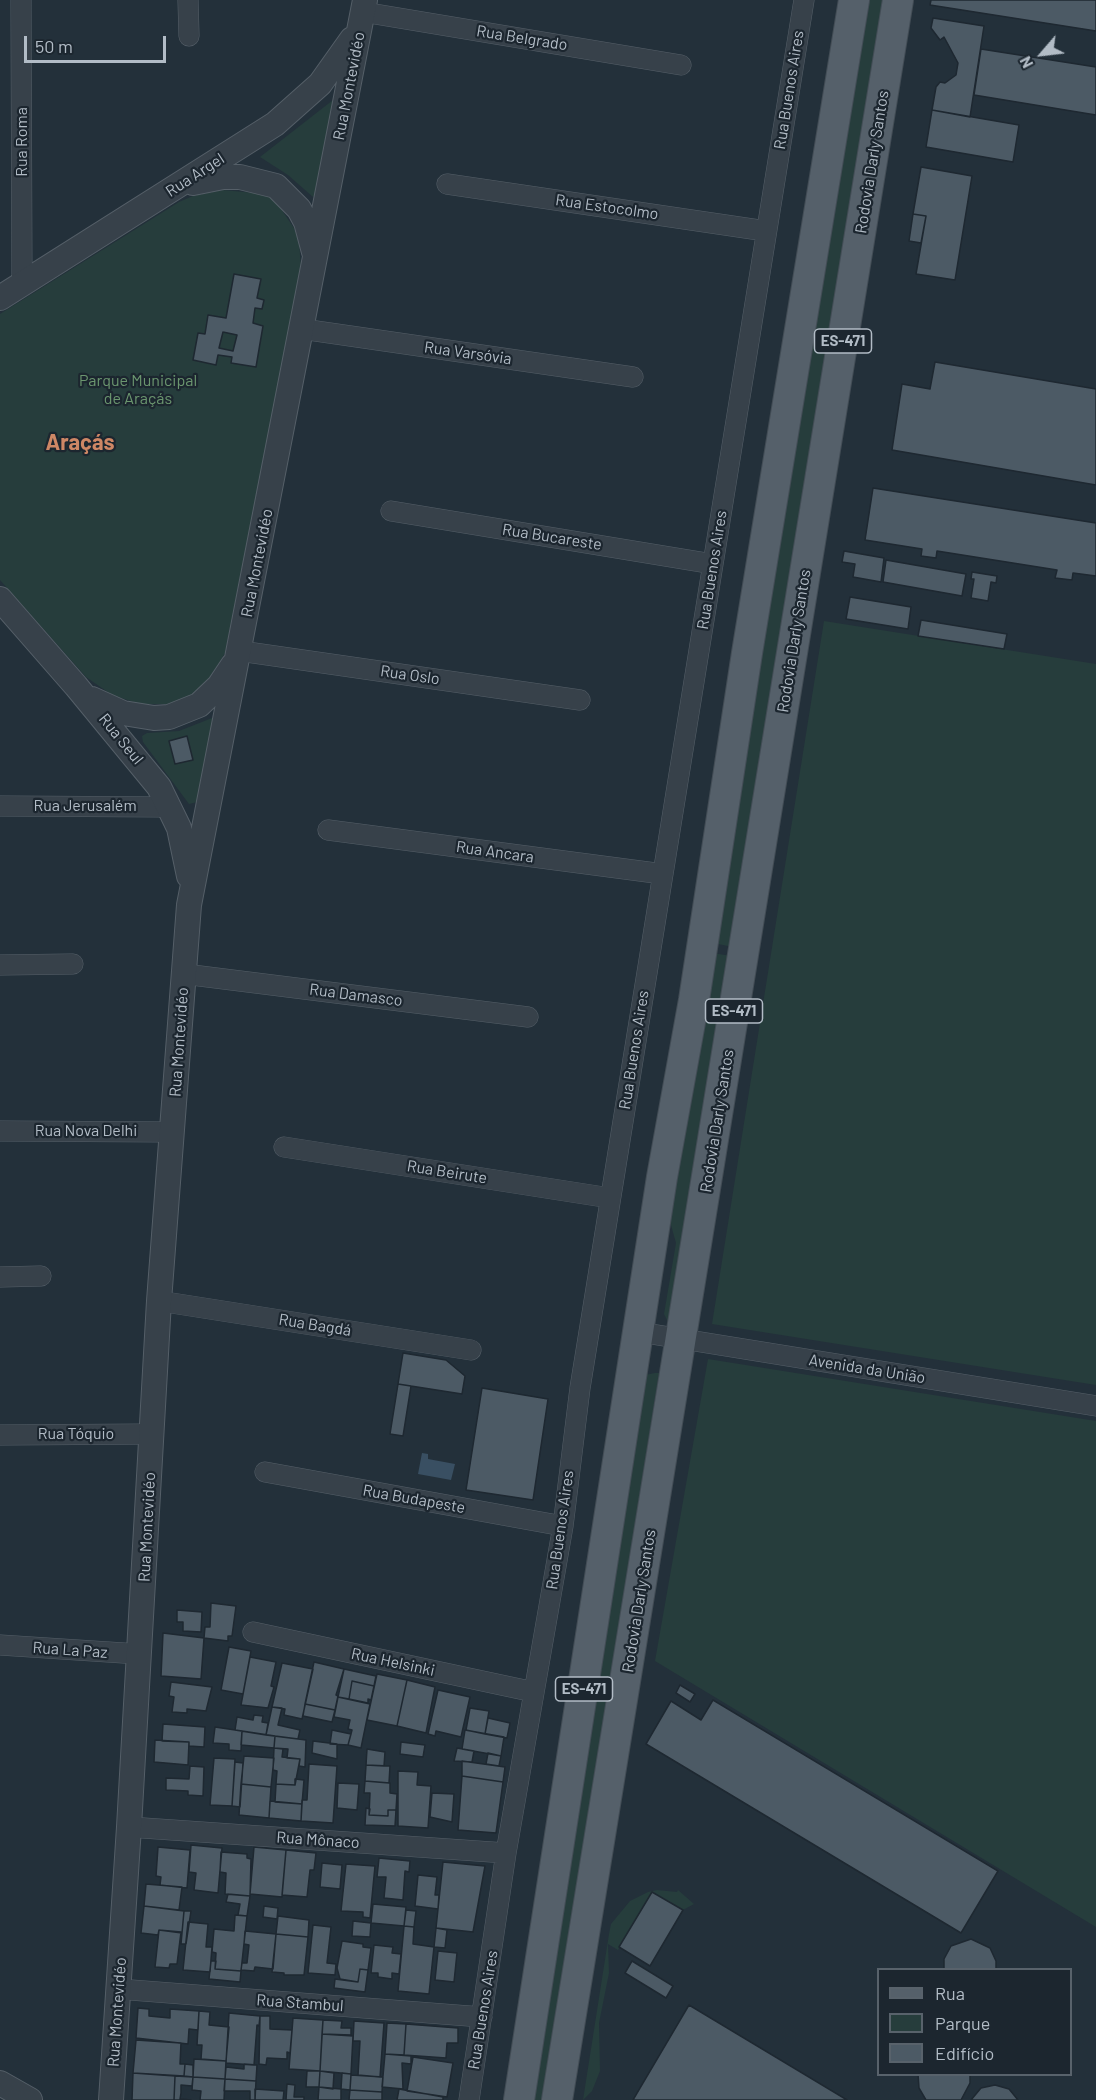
<!DOCTYPE html>
<html>
<head>
<meta charset="utf-8">
<style>
  body { margin:0 }
  #map { position:relative; width:1096px; height:2100px; overflow:hidden; background:#23303a; font-family:Barlow,sans-serif }
  canvas { display:block }
  .legend { position:absolute; left:877px; top:1968px; width:195px; height:108px; box-sizing:border-box; background:#1c262f; border:2px solid #58626b; margin:0; padding:8px 10px; list-style:none; font-size:18px; color:#b2bcc6 }
  .legend li { display:flex; align-items:center; gap:12px; height:30px }
  .legend b { width:30px; border:2px solid #58626b }
  .north { position:absolute; left:1012px; top:24px; width:60px; height:60px; -webkit-text-stroke:4px #1c262f; paint-order:stroke; rotate:242deg; font-size:16px; font-weight:700; line-height:24px; text-align:center; color:#b2bcc6 }
  .north::after { content:''; display:block; margin:auto; width:21px; height:27px; background:#b2bcc6; clip-path:polygon(50% 0,100% 100%,50% 72%,0 100%) }
  .scale { position:absolute; left:24px; top:36px; width:142px; height:27px; box-sizing:border-box; border:3px solid #b2bcc6; border-top:0; padding-left:8px; font-size:18px; line-height:21px; white-space:nowrap; color:#b2bcc6; -webkit-text-stroke:4px #1c262f; paint-order:stroke }
</style>
</head>
<body>
<div id="map">
<canvas width="1096" height="2100"></canvas>
<ul class="legend">
<li><b style="height:8px;background:#55606a"></b>Rua</li>
<li><b style="height:16px;background:#263d3c"></b>Parque</li>
<li><b style="height:16px;background:#4c5a65"></b>Edifício</li>
</ul>
<div class="north">N</div>
<div class="scale">50 m</div>
</div>
<script>
const g = document.querySelector('canvas').getContext('2d');
g.lineJoin = 'round';
function paint(path, color) {
  g.fillStyle = color;
  g.fill(path, 'evenodd');
}
function toPath(rows) {
  const path = new Path2D();
  for (const r of rows) {
    path.moveTo(r[0], r[1]);
    for (let i = 2; i < r.length; i += 2) path.lineTo(r[i], r[i + 1]);
  }
  return path;
}
function stroke(path, color, width, dash) {
  g.strokeStyle = color;
  g.lineWidth = width;
  g.lineCap = dash ? 'butt' : 'round';
  g.setLineDash(dash || []);
  g.stroke(path);
}
function write(font, color, halo, rows, align = 'center') {
  g.font = font + ' Barlow,sans-serif';
  g.lineWidth = 4.5;
  g.setLineDash([]);
  g.textBaseline = 'middle';
  g.strokeStyle = halo;
  g.fillStyle = color;
  for (const [text, x, y, turn = 0] of rows) {
    g.save();
    g.translate(x, y);
    g.rotate((+turn || 0) * Math.PI / 180);
    g.textAlign = isNaN(turn) ? turn : align;
    if (halo) g.strokeText(text, 0, 0);
    g.fillText(text, 0, 0);
    g.restore();
  }
}
const green = toPath([
  [866,0,887,0,733,947,713,943],
  [333,100,315,195,313,197,288,175,260,157],
  [223,190,255,193,270,197,279,206,294,228,299,241,301,268,225,653,210,678,192,695,181,701,167,704,140,704,112,695,86,677,0,580,0,314,179,202,193,196],
  [824,621,1096,664,1096,1385,712,1324],
  [212,718,214,718,197,802,189,804,143,742,142,736,147,733,179,731],
  [712,953,732,956,669,1324,664,1314,676,1243,669,1218],
  [708,1359,1096,1421,1096,1927,655,1661],
  [655,1373,659,1373,544,2100,527,2100,645,1375],
  [657,1890,677,1892,678,1890,694,1904,683,1910,652,1892,618,1950,608,1944,609,1973,599,2023,600,2071,592,2091,583,2100,609,1934,611,1924,630,1901,648,1892]
]);
const water = toPath([
  [422,1453,428,1454,428,1459,455,1464,451,1480,418,1474]
]);
const building = toPath([
  [931,0,1096,0,1096,31,930,5,931,0],
  [933,18,984,26,970,117,932,110,936,87,940,82,945,83,956,75,958,63,944,37,940,40,931,28,933,18],
  [981,49,1096,67,1096,115,974,95,981,49],
  [932,110,1019,125,1013,162,926,147,932,110],
  [921,167,972,176,955,280,916,274,926,216,913,214,921,167],
  [913,214,926,216,921,243,909,241,913,214],
  [234,274,261,279,257,298,264,300,262,309,255,308,253,323,263,326,256,367,231,363,232,357,218,355,216,365,193,360,198,333,205,334,208,315,226,318,234,274],
  [223,332,237,335,233,351,219,348,223,332],
  [935,362,1096,389,1096,485,892,450,902,384,930,389,935,362],
  [873,488,1096,523,1096,576,1073,573,1072,580,1055,578,1057,570,937,551,936,558,921,556,922,549,865,540,873,488],
  [844,551,884,558,881,582,853,577,855,564,842,562,844,551],
  [886,560,966,574,962,596,883,582,886,560],
  [972,572,997,576,996,583,991,582,988,601,971,598,974,579,971,579,972,572],
  [850,597,911,607,908,629,846,619,850,597],
  [921,620,1007,634,1004,649,918,636,921,620],
  [187,736,193,760,175,764,169,741,187,736],
  [403,1353,446,1360,465,1376,462,1394,398,1384,403,1353],
  [398,1384,411,1386,403,1436,390,1434,398,1384],
  [482,1388,548,1399,533,1500,466,1490,482,1388],
  [211,1603,236,1606,232,1636,228,1636,228,1641,204,1638,205,1627,210,1627,211,1603],
  [177,1610,202,1612,201,1632,183,1631,183,1622,177,1622,177,1610],
  [163,1633,204,1638,201,1679,161,1676,163,1633],
  [229,1647,251,1651,243,1694,221,1690,229,1647],
  [250,1657,276,1662,271,1686,274,1687,268,1708,241,1705,250,1657],
  [314,1662,344,1669,336,1695,338,1696,335,1710,305,1704,314,1662],
  [282,1663,313,1669,302,1719,284,1715,285,1709,272,1707,282,1663],
  [344,1669,376,1676,374,1686,352,1681,349,1699,338,1697,344,1669],
  [377,1674,407,1680,397,1726,367,1720,377,1674],
  [407,1680,435,1687,426,1733,397,1726,407,1680],
  [352,1681,374,1686,371,1700,368,1699,368,1703,349,1699,352,1681],
  [171,1682,212,1687,206,1711,187,1709,187,1713,172,1712,174,1697,169,1696,171,1682],
  [680,1685,695,1694,690,1702,676,1693,680,1685],
  [438,1690,470,1697,461,1737,436,1731,435,1736,428,1734,438,1690],
  [338,1697,370,1704,361,1748,348,1745,352,1730,348,1729,350,1720,334,1717,338,1697],
  [713,1700,998,1871,961,1933,646,1744,671,1701,701,1720,713,1700],
  [305,1704,335,1710,332,1722,303,1716,305,1704],
  [272,1707,282,1708,278,1725,300,1730,298,1739,266,1735,272,1707],
  [470,1708,489,1711,485,1734,466,1730,470,1708],
  [254,1715,263,1716,262,1722,268,1723,266,1735,235,1730,237,1717,253,1720,254,1715],
  [488,1718,510,1723,507,1738,485,1734,488,1718],
  [163,1724,205,1727,204,1747,189,1746,189,1742,162,1741,163,1724],
  [215,1727,242,1731,241,1751,229,1750,229,1744,213,1743,215,1727],
  [332,1730,351,1734,348,1745,330,1744,332,1730],
  [465,1730,504,1737,501,1756,462,1749,465,1730],
  [242,1731,275,1736,274,1748,241,1745,242,1731],
  [275,1736,306,1740,305,1767,299,1766,300,1759,287,1758,288,1749,274,1748,275,1736],
  [155,1740,189,1742,188,1765,154,1762,155,1740],
  [313,1741,337,1744,337,1759,312,1753,313,1741],
  [401,1742,425,1745,423,1757,400,1754,401,1742],
  [274,1748,283,1749,282,1757,300,1759,295,1785,276,1784,277,1771,273,1770,274,1748],
  [457,1748,474,1751,472,1762,454,1761,457,1748],
  [367,1749,385,1752,384,1766,366,1765,367,1749],
  [488,1753,501,1756,499,1766,486,1764,488,1753],
  [244,1756,274,1758,271,1787,241,1784,244,1756],
  [214,1758,235,1759,232,1806,210,1805,214,1758],
  [462,1761,505,1767,503,1782,462,1776,462,1761],
  [235,1762,243,1763,240,1807,232,1806,235,1762],
  [309,1764,337,1766,333,1823,301,1821,302,1800,307,1800,309,1764],
  [366,1765,390,1766,389,1783,365,1781,366,1765],
  [190,1766,204,1767,203,1796,188,1795,188,1791,166,1790,166,1778,189,1779,190,1766],
  [398,1771,418,1772,417,1785,431,1786,428,1828,398,1826,398,1771],
  [462,1776,503,1782,496,1833,458,1830,462,1776],
  [295,1779,304,1780,302,1804,275,1802,276,1784,295,1785,295,1779],
  [365,1781,390,1783,390,1793,397,1794,396,1810,388,1810,388,1816,369,1815,370,1793,364,1793,365,1781],
  [338,1783,359,1784,357,1810,337,1808,338,1783],
  [241,1784,271,1787,269,1818,239,1815,241,1784],
  [432,1793,454,1794,452,1822,430,1817,432,1793],
  [270,1801,302,1804,301,1821,269,1818,270,1801],
  [366,1808,370,1809,369,1815,388,1816,388,1810,396,1810,395,1826,365,1825,366,1808],
  [191,1845,222,1848,218,1893,194,1890,196,1873,189,1872,191,1845],
  [158,1847,190,1850,187,1888,160,1885,161,1877,156,1876,158,1847],
  [254,1847,286,1850,282,1897,250,1894,254,1847],
  [286,1850,316,1853,314,1870,310,1870,307,1897,282,1895,286,1850],
  [221,1852,247,1854,247,1858,251,1859,250,1896,225,1894,226,1873,220,1872,221,1852],
  [379,1858,410,1861,409,1872,405,1871,403,1900,384,1898,386,1877,377,1877,379,1858],
  [443,1862,485,1866,473,1932,436,1928,443,1862],
  [322,1863,342,1865,340,1889,320,1887,322,1863],
  [346,1864,375,1866,370,1918,363,1917,363,1912,341,1911,346,1864],
  [418,1875,437,1877,435,1895,439,1895,438,1909,415,1906,418,1875],
  [146,1884,182,1887,179,1910,144,1906,146,1884],
  [652,1892,683,1910,650,1966,619,1947,652,1892],
  [228,1894,250,1896,247,1916,238,1915,240,1904,226,1902,228,1894],
  [373,1904,406,1907,404,1926,371,1923,373,1904],
  [144,1906,184,1911,182,1933,159,1930,158,1935,141,1933,144,1906],
  [264,1906,278,1908,277,1919,263,1917,264,1906],
  [406,1910,416,1911,414,1927,404,1926,406,1910],
  [184,1911,191,1911,186,1944,181,1944,184,1911],
  [235,1915,247,1916,241,1971,215,1969,216,1953,212,1952,214,1929,234,1931,235,1915],
  [278,1916,309,1920,308,1937,276,1934,278,1916],
  [353,1921,371,1923,370,1937,352,1936,353,1921],
  [188,1922,208,1924,206,1947,212,1947,210,1972,183,1970,188,1922],
  [313,1925,331,1927,327,1963,336,1964,335,1975,308,1973,313,1925],
  [404,1926,414,1927,413,1944,434,1947,429,1994,398,1991,404,1926],
  [436,1928,447,1930,445,1948,434,1947,436,1928],
  [159,1930,181,1932,177,1964,170,1964,169,1968,155,1967,159,1930],
  [245,1931,276,1934,273,1969,255,1967,254,1971,241,1970,242,1963,247,1963,249,1945,244,1944,245,1931],
  [276,1934,308,1937,304,1975,284,1975,284,1973,272,1972,276,1934],
  [971,1939,990,1948,996,1961,996,1970,944,1970,944,1959,951,1946,971,1939],
  [342,1941,363,1944,363,1947,371,1948,368,1970,360,1969,358,1982,340,1979,337,1968,342,1941],
  [374,1945,393,1947,392,1953,401,1954,399,1974,392,1973,392,1979,378,1977,378,1973,371,1973,374,1945],
  [438,1951,457,1953,454,1982,435,1980,438,1951],
  [211,1961,216,1961,215,1969,241,1971,240,1982,209,1979,211,1961],
  [632,1961,673,1986,666,1998,625,1973,632,1961],
  [360,1969,368,1970,365,1992,334,1988,335,1979,358,1982,360,1969],
  [689,2005,847,2100,633,2100,689,2005],
  [138,2008,149,2009,149,2016,170,2018,170,2009,199,2011,198,2030,189,2029,188,2044,136,2038,138,2008],
  [199,2011,210,2012,209,2025,229,2027,226,2061,201,2059,202,2045,197,2045,199,2011],
  [229,2013,260,2016,259,2026,257,2025,254,2065,226,2063,229,2013],
  [260,2016,270,2016,270,2029,292,2030,290,2053,287,2052,287,2059,267,2058,266,2065,259,2064,260,2016],
  [293,2018,323,2020,320,2071,289,2069,293,2018],
  [323,2020,342,2021,341,2028,351,2028,351,2035,322,2034,323,2020],
  [354,2021,384,2023,380,2077,358,2075,360,2041,353,2041,354,2021],
  [387,2023,406,2024,404,2055,385,2054,387,2023],
  [406,2024,458,2028,458,2043,447,2043,446,2058,404,2055,406,2024],
  [322,2034,353,2036,351,2074,320,2071,322,2034],
  [136,2040,181,2043,180,2064,185,2064,184,2076,133,2073,136,2040],
  [385,2054,411,2056,411,2064,402,2063,403,2089,382,2087,385,2054],
  [413,2057,453,2063,447,2097,407,2091,413,2057],
  [194,2059,226,2061,225,2079,193,2077,194,2059],
  [185,2064,193,2065,193,2077,184,2076,185,2064],
  [244,2064,257,2065,256,2081,225,2079,226,2067,244,2069,244,2064],
  [307,2071,320,2071,319,2087,306,2087,307,2071],
  [320,2071,334,2073,333,2089,319,2087,320,2071],
  [133,2073,175,2076,174,2100,132,2100,133,2073],
  [342,2073,351,2074,350,2090,341,2089,342,2073],
  [918,2074,970,2074,970,2083,961,2100,926,2100,919,2088,918,2074],
  [351,2075,383,2077,382,2092,350,2090,351,2075],
  [175,2076,193,2077,192,2086,181,2085,181,2093,180,2099,191,2100,174,2100,175,2076],
  [193,2077,225,2079,224,2100,200,2100,201,2091,192,2090,193,2077],
  [225,2079,256,2081,255,2100,250,2100,250,2091,224,2091,225,2079],
  [287,2084,295,2085,294,2097,304,2097,304,2100,286,2100,287,2084],
  [995,2085,1009,2089,1018,2100,971,2100,981,2088,995,2085],
  [319,2087,341,2089,341,2100,318,2100,319,2087],
  [255,2089,284,2091,283,2100,255,2100,255,2089],
  [399,2089,443,2097,443,2100,397,2100,399,2089],
  [350,2090,382,2092,382,2100,349,2100,350,2090]
]);
const minor = toPath([
  [21,0,22,285],
  [188,0,189,36],
  [363,12,681,65],
  [447,184,766,231],
  [302,329,633,377],
  [391,511,713,564],
  [240,651,580,700],
  [0,806,170,807],
  [328,830,663,874],
  [0,965,73,964],
  [184,974,528,1017],
  [0,1131,172,1132],
  [284,1147,610,1198],
  [0,1277,41,1276],
  [159,1301,471,1350],
  [639,1332,1096,1406],
  [0,1435,151,1434],
  [265,1472,563,1526],
  [253,1632,534,1692],
  [0,1645,139,1654],
  [129,1827,506,1853],
  [118,1989,482,2017],
  [469,2100,506,1853,563,1526,580,1388,804,0]
]);
const tertiary = toPath([
  [193,183,223,177,240,177,276,186,299,209,306,222,314,252],
  [0,298,275,124,320,84,352,39],
  [0,599,76,686,159,787,179,828,189,876],
  [92,699,123,713,154,718,169,717,199,705,219,686,233,665],
  [0,2083,30,2100],
  [111,2100,129,1827,159,1301,189,905,365,0]
]);
const primary = toPath([
  [519,2100,662,1177,694,1000,747,653,854,0],
  [557,2100,898,0]
]);
const shields = [
  [843,341,57],
  [734,1011,57],
  [584,1689,57]
];
const shieldNames = [
  ["ES-471",843,341],
  ["ES-471",734,1011],
  ["ES-471",584,1689]
];
const streetNames = [
  ["Rua Belgrado",522,38,9],
  ["Rua Montevidéo",349,86,-79],
  ["Rua Buenos Aires",789,90,-81],
  ["Rua Roma",22,142,-90],
  ["Rodovia Darly Santos",872,162,-81],
  ["Rua Argel",195,175,-33],
  ["Rua Estocolmo",607,207,8],
  ["Rua Varsóvia",468,353,8],
  ["Rua Bucareste",552,537,9],
  ["Rua Montevidéo",257,563,-79],
  ["Rua Buenos Aires",712,570,-81],
  ["Rodovia Darly Santos",794,641,-81],
  ["Rua Oslo",410,675,8],
  ["Rua Seul",121,739,51],
  ["Rua Jerusalém",85,806],
  ["Rua Ancara",495,852,8],
  ["Rua Damasco",356,995,7],
  ["Rua Montevidéo",179,1042,-86],
  ["Rua Buenos Aires",634,1050,-81],
  ["Rodovia Darly Santos",717,1121,-81],
  ["Rua Nova Delhi",86,1131],
  ["Rua Beirute",447,1172,9],
  ["Rua Bagdá",315,1325,9],
  ["Avenida da União",867,1369,9],
  ["Rua Tóquio",76,1434],
  ["Rua Budapeste",414,1499,10],
  ["Rua Montevidéo",147,1527,-87],
  ["Rua Buenos Aires",560,1530,-82],
  ["Rodovia Darly Santos",639,1601,-81],
  ["Rua La Paz",70,1650,4],
  ["Rua Helsinki",393,1662,12],
  ["Rua Mônaco",318,1840,4],
  ["Rua Stambul",300,2003,4],
  ["Rua Buenos Aires",483,2010,-81],
  ["Rua Montevidéo",117,2012,-86]
];
const parkNames = [
  ["Parque Municipal",138,381],
  ["de Araçás",138,399]
];
const districtNames = [
  ["Araçás",80,443]
];
paint(green, '#263d3c');
paint(water, '#394f62');
paint(building, '#4c5a65');
stroke(building, '#1e2831', 1.5);
stroke(minor, '#555f68', 21);
stroke(tertiary, '#555f68', 26);
stroke(primary, '#434d56', 32);
stroke(minor, '#37414a', 20);
stroke(tertiary, '#37414a', 24);
stroke(primary, '#55606a', 30);
for (const [x, y, w] of shields) {
  const box = new Path2D();
  box.roundRect(x - w / 2, y - 12, w, 24, 4.5);
  g.fillStyle = '#1c262f';
  g.fill(box);
  stroke(box, '#b2bcc6', 1.5);
}
write('bold 15px', '#b2bcc6', null, shieldNames);
write('16px', '#b2bcc6', '#1c262f', streetNames);
write('16px', '#6b966f', '#1c262f', parkNames);
write('bold 22px', '#ce8765', '#1c262f', districtNames);
</script>
</body>
</html>
